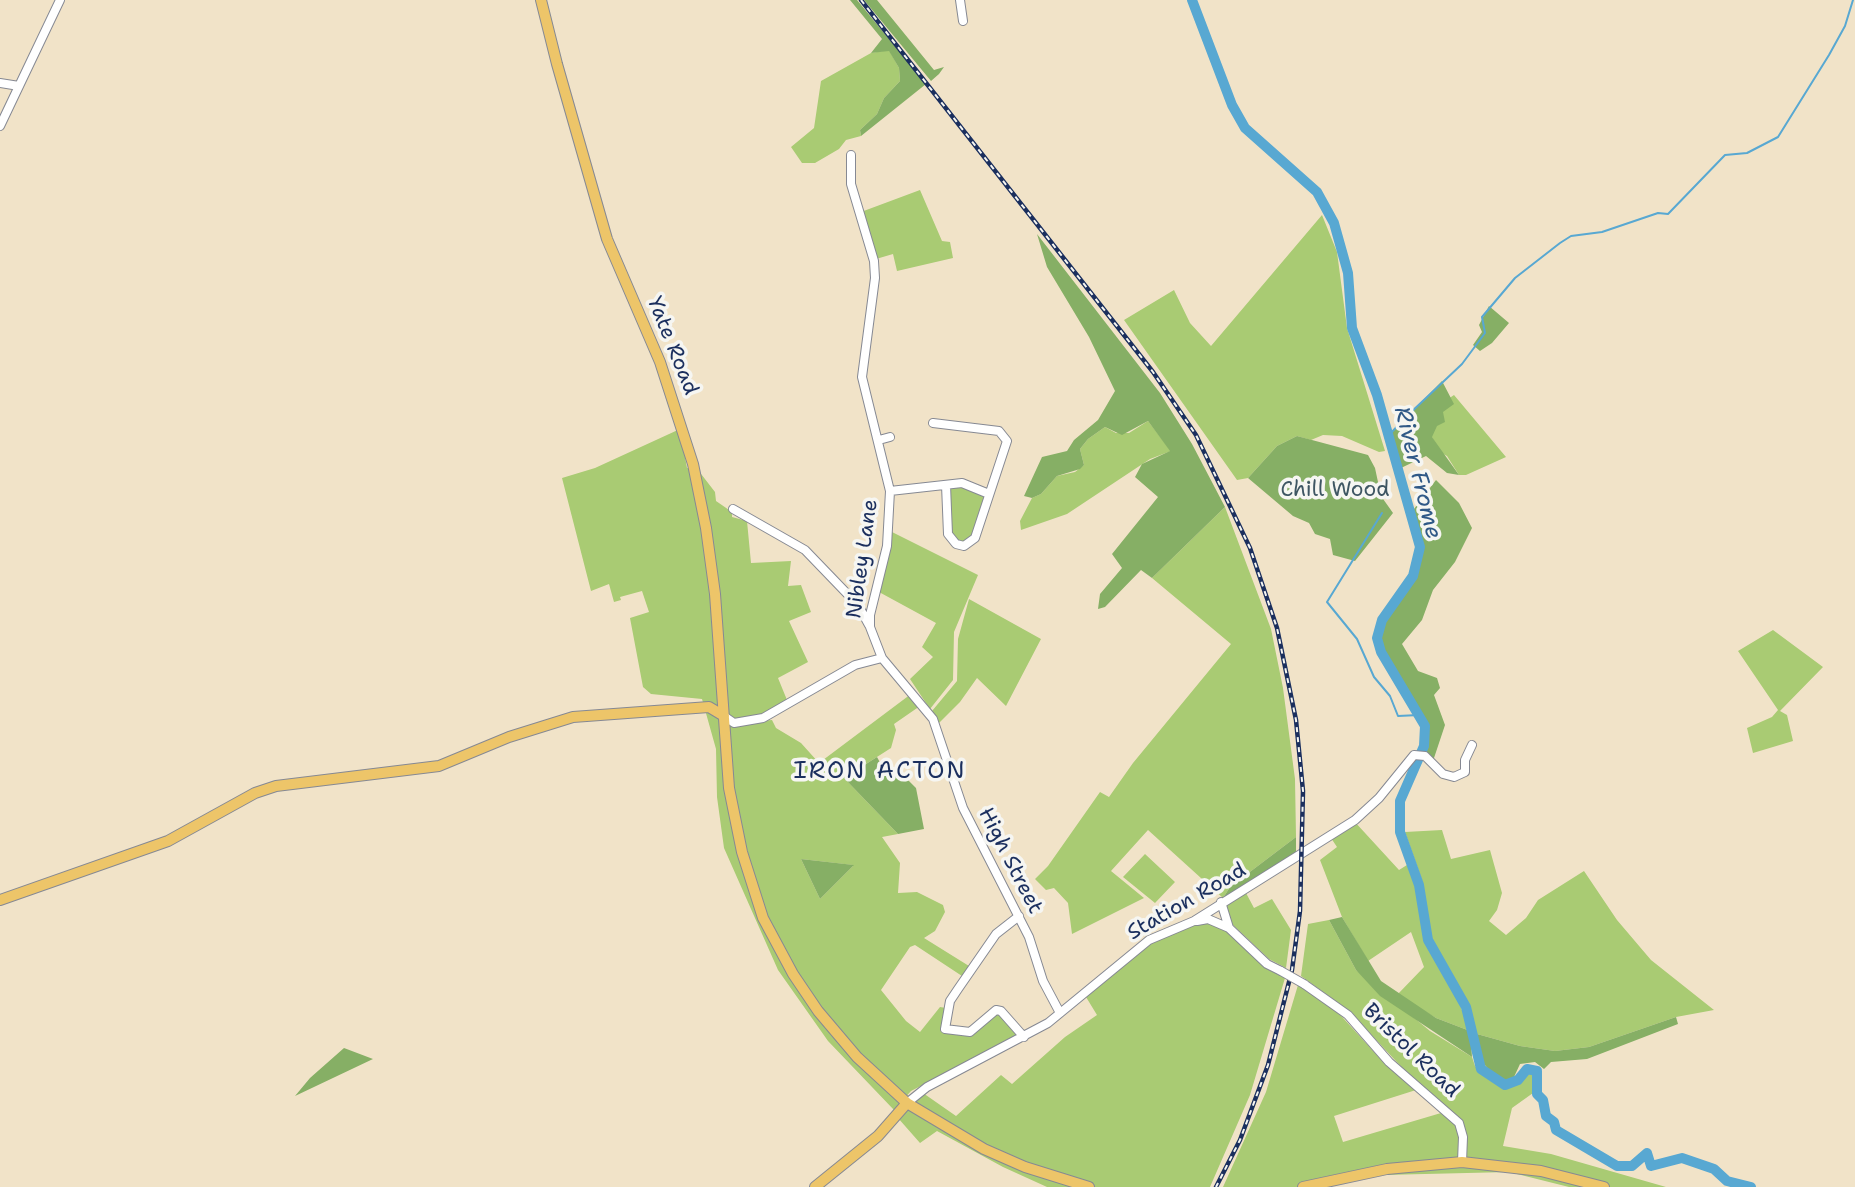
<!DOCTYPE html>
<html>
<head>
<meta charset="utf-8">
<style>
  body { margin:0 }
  canvas { display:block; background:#f1e3c8 }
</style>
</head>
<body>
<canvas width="1855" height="1187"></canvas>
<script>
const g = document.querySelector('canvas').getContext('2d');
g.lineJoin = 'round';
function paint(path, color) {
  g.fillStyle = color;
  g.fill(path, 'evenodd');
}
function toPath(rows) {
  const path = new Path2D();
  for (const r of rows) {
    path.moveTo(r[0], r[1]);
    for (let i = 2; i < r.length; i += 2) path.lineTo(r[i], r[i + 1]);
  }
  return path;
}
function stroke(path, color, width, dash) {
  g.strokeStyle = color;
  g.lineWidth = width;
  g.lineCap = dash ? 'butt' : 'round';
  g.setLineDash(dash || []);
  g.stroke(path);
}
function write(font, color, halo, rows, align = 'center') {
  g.font = font + ' "Shantell Sans",sans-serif';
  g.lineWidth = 7;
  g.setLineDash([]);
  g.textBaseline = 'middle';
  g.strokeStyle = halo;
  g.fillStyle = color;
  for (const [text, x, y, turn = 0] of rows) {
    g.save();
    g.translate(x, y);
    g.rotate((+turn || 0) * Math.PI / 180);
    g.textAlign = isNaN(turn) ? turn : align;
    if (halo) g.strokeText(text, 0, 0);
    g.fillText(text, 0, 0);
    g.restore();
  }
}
const green = toPath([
  [889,50,899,68,900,81,884,98,877,114,860,130,861,136,846,140,839,149,815,163,802,163,791,147,814,128,821,81,871,53],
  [920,190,942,241,950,242,953,258,897,271,893,254,876,259,861,212],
  [1322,215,1337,252,1347,328,1385,451,1379,452,1342,436,1323,435,1311,440,1297,436,1277,446,1248,478,1237,480,1124,320,1174,290,1190,323,1211,346],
  [1454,395,1506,457,1466,475,1459,475,1447,456,1438,451,1431,435,1448,399],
  [1148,421,1171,451,1150,459,1067,514,1021,530,1020,521,1032,498,1041,494,1057,476,1075,472,1084,465,1080,449,1088,439,1105,427,1116,433,1129,433],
  [680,429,687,468,698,470,715,492,716,501,732,512,732,517,747,521,751,563,791,561,788,586,801,585,811,612,789,621,808,662,778,678,787,700,761,714,761,721,772,720,776,728,801,743,819,763,911,694,920,706,894,724,896,730,891,748,844,778,898,834,882,837,900,863,898,893,917,892,943,905,945,912,935,931,924,938,969,966,962,976,915,945,910,947,881,990,906,1021,920,1032,940,1007,946,1008,942,1029,967,1035,992,1013,1001,1016,1019,1035,911,1091,894,1110,828,1041,778,970,724,848,717,797,716,749,702,699,651,694,643,687,630,618,649,612,642,591,620,597,621,600,614,602,609,584,591,591,562,478,595,468],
  [801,859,853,865,853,866,820,899],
  [952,486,962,486,985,496,973,537,960,544,951,537,948,490],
  [1225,507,1271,629,1283,688,1295,779,1296,837,1230,887,1223,898,1148,830,1111,871,1144,898,1072,934,1068,903,1054,888,1046,890,1035,879,1048,866,1100,792,1109,797,1133,763,1231,644,1152,578],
  [892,532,978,575,954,632,953,680,930,709,910,679,933,657,922,647,936,623,879,592],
  [969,599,1041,639,1006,706,977,678,960,702,939,723,932,711,957,681,958,639],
  [1773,630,1823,667,1780,711,1787,715,1793,741,1753,753,1747,728,1772,717,1778,710,1738,651],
  [1354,821,1399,870,1407,865,1416,885,1425,941,1453,987,1470,1031,1436,1018,1397,995,1424,967,1411,932,1368,961,1342,917,1320,860,1337,847,1331,838],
  [1442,830,1451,859,1490,850,1502,893,1497,910,1489,921,1506,935,1526,918,1538,900,1584,871,1617,920,1651,960,1714,1010,1676,1017,1589,1047,1555,1051,1520,1046,1477,1034,1461,990,1437,954,1432,939,1422,880,1405,832],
  [1145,854,1175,882,1155,903,1123,877],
  [1246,893,1254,908,1272,899,1291,930,1286,968,1269,959,1232,924,1226,904],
  [1329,920,1356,970,1430,1031,1472,1057,1475,1066,1485,1077,1503,1088,1517,1083,1530,1072,1535,1077,1533,1093,1512,1108,1503,1146,1551,1154,1666,1187,1569,1187,1509,1172,1383,1175,1322,1187,1223,1187,1266,1092,1298,985,1334,1008,1385,1064,1416,1090,1334,1116,1343,1142,1441,1113,1455,1124,1348,1010,1301,976,1308,924],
  [1212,923,1228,932,1266,966,1285,978,1250,1095,1210,1187,1047,1187,1003,1167,937,1131,920,1143,898,1118,923,1093,956,1116,1001,1075,1012,1084,1065,1037,1097,1015,1086,997,1149,944,1194,925]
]);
const forest = toPath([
  [850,0,857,0,926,84,861,136,860,130,877,114,884,98,900,81,899,68,889,51,871,53,882,39],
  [864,0,877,0,934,70,944,67,939,74,931,81],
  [1037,234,1160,393,1192,444,1225,507,1152,578,1141,570,1105,607,1098,609,1100,594,1122,568,1112,554,1158,497,1135,477,1142,464,1170,451,1148,421,1122,435,1105,427,1088,439,1080,449,1084,465,1080,469,1057,476,1041,494,1032,498,1024,496,1042,457,1067,451,1074,440,1098,420,1115,391,1089,337,1047,267],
  [1489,306,1509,323,1492,343,1480,351,1473,345,1482,332,1479,325],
  [1442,381,1454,404,1443,412,1445,422,1437,426,1432,437,1459,475,1447,473,1426,456,1401,468,1397,465,1389,435],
  [1297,436,1368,455,1375,468,1381,496,1393,513,1355,561,1333,555,1330,539,1315,534,1309,523,1293,516,1248,478,1277,446],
  [1436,480,1459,503,1472,528,1455,562,1433,590,1422,620,1402,644,1418,671,1437,678,1440,688,1434,695,1445,725,1432,764,1421,756,1424,746,1419,715,1400,686,1377,638,1382,620,1413,576,1419,547,1411,513],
  [877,757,883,768,906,778,916,788,924,829,898,834,844,778],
  [1296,837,1296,855,1223,898,1230,887],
  [801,859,854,865,820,899],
  [1342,917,1381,981,1436,1018,1470,1031,1472,1057,1380,996,1356,970,1329,920],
  [1676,1017,1678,1024,1587,1059,1551,1062,1544,1069,1535,1062,1520,1064,1514,1077,1505,1081,1493,1075,1480,1059,1477,1034,1520,1046,1555,1051,1589,1047],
  [344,1048,373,1059,295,1096,310,1078]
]);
const stream = toPath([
  [1408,415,1462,364,1485,333,1482,317,1515,278,1560,243,1571,236,1602,232,1658,213,1668,214,1725,155,1747,153,1778,137,1829,55,1845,26,1853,0],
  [1389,435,1404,419],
  [1382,513,1327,602,1357,639,1374,677,1390,696,1398,716,1419,715]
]);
const river = toPath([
  [1192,0,1232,105,1245,128,1317,192,1334,223,1348,273,1352,328,1377,395,1420,547,1413,576,1382,620,1377,638,1381,652,1425,726,1424,746,1400,801,1400,832,1419,885,1428,940,1466,1007,1481,1069,1505,1085,1518,1080,1527,1069,1537,1071,1537,1094,1543,1100,1546,1116,1554,1122,1556,1130,1617,1166,1632,1166,1647,1153,1651,1166,1682,1158,1714,1169,1727,1181,1751,1187]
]);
const minor = toPath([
  [960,0,963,21],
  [0,83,19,86],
  [0,126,60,0],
  [851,155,851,184,874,261,875,278,862,377,890,491,887,546,870,615,870,627,882,658,933,719,963,808,1029,937,1043,981,1060,1013],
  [933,423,999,431,1007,441,975,538,964,546,956,544,948,534,946,485],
  [879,440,890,437],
  [890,491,962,483,989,494],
  [733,509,805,550,858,605,869,625],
  [724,716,734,723,763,718,855,665,882,658],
  [1221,902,1229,928],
  [1019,916,996,934,958,989,950,1001,945,1029,970,1032,996,1010,1001,1011,1024,1037],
  [1197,921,1208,919,1229,928,1267,964,1281,971],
  [1304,984,1348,1015,1389,1062,1459,1123,1463,1137,1462,1162],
  [907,1103,927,1087,1048,1023,1149,940,1194,921,1355,820,1379,798,1414,755,1425,756,1443,774,1454,777,1465,772,1465,760,1472,745]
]);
const major = toPath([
  [541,0,557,64,607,239,660,362,693,464,706,528,715,594,729,788,742,852,763,918,793,974,818,1011,857,1057,907,1103,984,1149,1025,1167,1089,1187],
  [0,900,168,841,255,793,276,786,439,766,509,737,573,717,709,707,724,716],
  [815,1187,878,1136,907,1103],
  [1303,1187,1387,1169,1462,1162,1541,1171,1604,1187]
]);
const rail = toPath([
  [861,0,1153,372,1196,435,1250,548,1277,628,1296,720,1303,791,1300,911,1292,970,1268,1065,1240,1140,1216,1187]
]);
const minorBridge = toPath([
  [1281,971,1304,984]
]);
const streetNames = [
  ["Yate Road",672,346,68],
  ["Nibley Lane",863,559,-82],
  ["High Street",1010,861,63],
  ["Station Road",1187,902,-30],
  ["Bristol Road",1411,1051,44]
];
const parkNames = [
  ["Chill Wood",1335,491]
];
const waterNames = [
  ["River Frome",1417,473,76]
];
const quarterNames = [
  ["IRON ACTON",880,772]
];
paint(green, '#a9cb73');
paint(forest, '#86af65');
stroke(stream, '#58a8d2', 2);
stroke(river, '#58a8d2', 10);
stroke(minor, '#868993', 10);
stroke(major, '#868993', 12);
stroke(minor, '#fff', 8);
stroke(major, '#edc569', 10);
stroke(rail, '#1b2f5e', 4.5);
stroke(rail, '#f6f6f2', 2, [5]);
stroke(minorBridge, '#868993', 10, []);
stroke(minorBridge, '#fff', 8);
write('21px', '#1b2f5e', '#f6f6f2', streetNames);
write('21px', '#3e5663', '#f6f6f2', parkNames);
write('italic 23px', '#305987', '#f6f6f2', waterNames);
g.letterSpacing = '2px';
write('24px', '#1b2f5e', '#f6f6f2', quarterNames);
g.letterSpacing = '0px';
</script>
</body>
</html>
